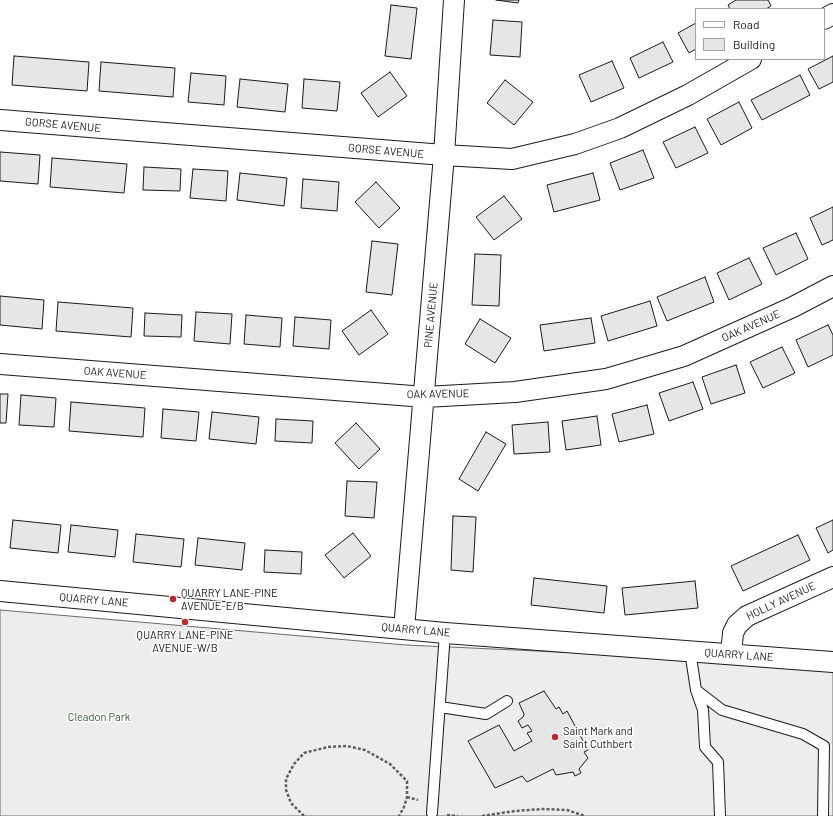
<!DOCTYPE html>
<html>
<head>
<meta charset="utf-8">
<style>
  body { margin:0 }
  #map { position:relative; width:833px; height:816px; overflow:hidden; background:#fff; font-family:Barlow,sans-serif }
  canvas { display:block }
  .legend { position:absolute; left:695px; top:8px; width:130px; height:52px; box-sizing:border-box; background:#fff; border:1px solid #a3a3a3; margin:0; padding:5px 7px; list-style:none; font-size:12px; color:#1a1a1a }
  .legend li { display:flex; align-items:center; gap:8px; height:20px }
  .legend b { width:20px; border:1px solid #a3a3a3 }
</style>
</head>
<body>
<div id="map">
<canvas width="833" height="816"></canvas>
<ul class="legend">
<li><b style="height:5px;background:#fff"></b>Road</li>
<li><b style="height:11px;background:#e6e6e6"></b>Building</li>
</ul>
</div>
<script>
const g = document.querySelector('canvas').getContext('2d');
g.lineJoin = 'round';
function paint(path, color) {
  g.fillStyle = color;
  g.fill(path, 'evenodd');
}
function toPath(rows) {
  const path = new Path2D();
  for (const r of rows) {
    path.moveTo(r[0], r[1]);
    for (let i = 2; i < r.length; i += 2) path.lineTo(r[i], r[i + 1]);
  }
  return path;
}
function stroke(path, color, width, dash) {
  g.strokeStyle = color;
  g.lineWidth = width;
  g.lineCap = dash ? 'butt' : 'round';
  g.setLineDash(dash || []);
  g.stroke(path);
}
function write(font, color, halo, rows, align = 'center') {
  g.font = font + ' Barlow,sans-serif';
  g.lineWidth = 3;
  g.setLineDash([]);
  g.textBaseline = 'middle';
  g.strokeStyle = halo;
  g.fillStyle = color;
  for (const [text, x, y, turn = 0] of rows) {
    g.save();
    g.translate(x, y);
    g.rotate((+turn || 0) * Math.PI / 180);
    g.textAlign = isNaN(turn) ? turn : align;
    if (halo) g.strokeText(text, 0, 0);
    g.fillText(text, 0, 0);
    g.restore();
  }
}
const built = toPath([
  [0,610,406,645,668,657,833,670,833,816,0,816,0,610]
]);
const building = toPath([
  [496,0,519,0,518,3,496,0],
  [736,0,768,0,771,6,766,9,730,9,728,5,736,0],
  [391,5,417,8,411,59,385,56,391,5],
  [493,20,522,22,520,57,490,55,493,20],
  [696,23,696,49,689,53,678,33,696,23],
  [663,42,673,62,639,78,630,58,663,42],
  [14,56,89,62,87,91,12,85,14,56],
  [833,56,833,82,819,89,808,69,833,56],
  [612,61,624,88,591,102,579,75,612,61],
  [101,62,175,68,173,97,99,91,101,62],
  [390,72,407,96,378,117,361,93,390,72],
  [191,73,226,76,224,105,188,102,191,73],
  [800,75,810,95,762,120,751,100,800,75],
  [240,79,288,84,285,112,237,107,240,79],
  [304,79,340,82,337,111,302,108,304,79],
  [505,80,533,102,514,125,487,103,505,80],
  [739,102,752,128,721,145,707,119,739,102],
  [695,127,708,153,676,168,663,142,695,127],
  [643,150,654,178,620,190,610,163,643,150],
  [0,152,40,155,38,184,0,181,0,152],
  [52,158,127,164,124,193,50,187,52,158],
  [144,167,181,169,180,191,143,190,144,167],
  [193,169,228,171,226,201,190,198,193,169],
  [240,173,287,178,284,206,237,200,240,173],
  [593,173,600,200,554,212,547,185,593,173],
  [303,179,339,182,337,211,301,208,303,179],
  [376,182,400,208,379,228,355,202,376,182],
  [504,196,522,219,494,240,476,217,504,196],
  [833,207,833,240,822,245,810,218,833,207],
  [796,233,808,259,776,275,763,248,796,233],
  [372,241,398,244,392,295,366,292,372,241],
  [475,254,501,255,499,306,472,305,475,254],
  [749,258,762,284,729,300,717,273,749,258],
  [705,277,714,302,667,321,657,297,705,277],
  [0,296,44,300,42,329,0,325,0,296],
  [650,301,657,326,608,341,601,316,650,301],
  [58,302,133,308,131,337,56,331,58,302],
  [371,310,388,334,359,355,342,331,371,310],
  [196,312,232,314,230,344,194,341,196,312],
  [145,313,182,315,181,337,144,336,145,313],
  [246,315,282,318,280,347,244,344,246,315],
  [295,317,331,320,329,349,293,346,295,317],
  [591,318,595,343,544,351,540,325,591,318],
  [480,319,511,338,495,363,465,344,480,319],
  [828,325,833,335,833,355,808,367,796,340,828,325],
  [782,347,795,373,763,388,750,362,782,347],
  [736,365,745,393,711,404,702,377,736,365],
  [693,382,703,409,669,421,659,393,693,382],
  [0,394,8,394,6,423,0,423,0,394],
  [21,395,56,398,54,427,19,425,21,395],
  [71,402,145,408,143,437,69,431,71,402],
  [647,405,654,434,619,442,612,414,647,405],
  [163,409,199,412,196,441,161,438,163,409],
  [212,412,259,417,256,444,209,439,212,412],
  [597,416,601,445,566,450,562,421,597,416],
  [276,419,313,421,312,443,275,441,276,419],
  [548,422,550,452,514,454,512,425,548,422],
  [356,423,380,449,359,469,335,443,356,423],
  [486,432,506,444,478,491,459,479,486,432],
  [347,481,377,482,374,518,345,516,347,481],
  [453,516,476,517,473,572,451,570,453,516],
  [13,520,61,525,58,553,10,548,13,520],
  [833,520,833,550,828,553,816,528,833,520],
  [71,525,118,530,115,557,68,552,71,525],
  [353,533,371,556,344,578,325,555,353,533],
  [136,534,184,539,181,567,133,562,136,534],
  [798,535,810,560,743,591,731,566,798,535],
  [198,538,245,543,242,570,195,565,198,538],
  [265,550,302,552,301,574,264,572,265,550],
  [534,578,607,586,604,613,531,605,534,578],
  [695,581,698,608,625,615,622,588,695,581],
  [544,691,556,709,559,707,563,714,567,711,588,750,584,752,588,758,579,769,581,773,575,776,573,772,556,775,553,769,527,782,522,776,495,788,468,741,499,725,514,751,532,741,527,733,532,731,528,725,522,728,518,721,523,717,524,714,519,703,544,691]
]);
const path = toPath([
  [407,797,418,800],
  [447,815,458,816],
  [304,816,291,803,286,790,286,779,294,764,304,753,328,747,347,746,365,750,390,764,407,781,407,797,404,807,399,816],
  [482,816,515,811,543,809,567,810,585,816]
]);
const service = toPath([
  [690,651,696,690,722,710,803,734,824,746,823,816],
  [696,690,703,710,705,747,718,762,720,816],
  [440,707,486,714,507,701],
  [432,813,445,633]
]);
const minor = toPath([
  [824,19,833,14],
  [0,120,444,155,512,159,575,144,620,128,688,95,751,59],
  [0,364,425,397,515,392,606,379,684,356,793,307,833,286],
  [0,591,445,633,833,662],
  [404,629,444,155,454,0],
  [731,654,733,633,737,625,747,616,833,577]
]);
const markers = [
  [173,599,4,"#c62828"],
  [185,622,4,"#c62828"],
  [555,737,4,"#c62828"]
];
const streetNames = [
  ["GORSE AVENUE",63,125,5],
  ["GORSE AVENUE",386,151,5],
  ["PINE AVENUE",431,315,-85],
  ["OAK AVENUE",751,326,-24],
  ["OAK AVENUE",115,373,4],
  ["OAK AVENUE",438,394,-1],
  ["QUARRY LANE",94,600,5],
  ["HOLLY AVENUE",781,601,-25],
  ["QUARRY LANE",416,630,5],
  ["QUARRY LANE",739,655,4]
];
const poiNames = [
  ["QUARRY LANE-PINE",181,593],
  ["AVENUE-E/B",181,606],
  ["QUARRY LANE-PINE",185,635,"center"],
  ["AVENUE-W/B",185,648,"center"],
  ["Saint Mark and",563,731],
  ["Saint Cuthbert",563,744]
];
const parkNames = [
  ["Cleadon Park",99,717]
];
paint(built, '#ededed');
stroke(built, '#6a6a6a', 1);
paint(building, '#e6e6e6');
stroke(building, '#1a1a1a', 1);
stroke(service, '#1a1a1a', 12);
stroke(minor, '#1a1a1a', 22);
stroke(path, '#5f5f5f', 2.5, [3, 2]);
stroke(service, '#fff', 10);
stroke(minor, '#fff', 20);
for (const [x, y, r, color] of markers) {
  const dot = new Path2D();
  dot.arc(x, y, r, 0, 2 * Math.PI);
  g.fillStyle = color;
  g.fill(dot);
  stroke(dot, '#fff', 1.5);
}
write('11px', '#1a1a1a', '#fff', streetNames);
write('11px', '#1a1a1a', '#fff', poiNames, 'left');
write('11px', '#2b5a34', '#fff', parkNames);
</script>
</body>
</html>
